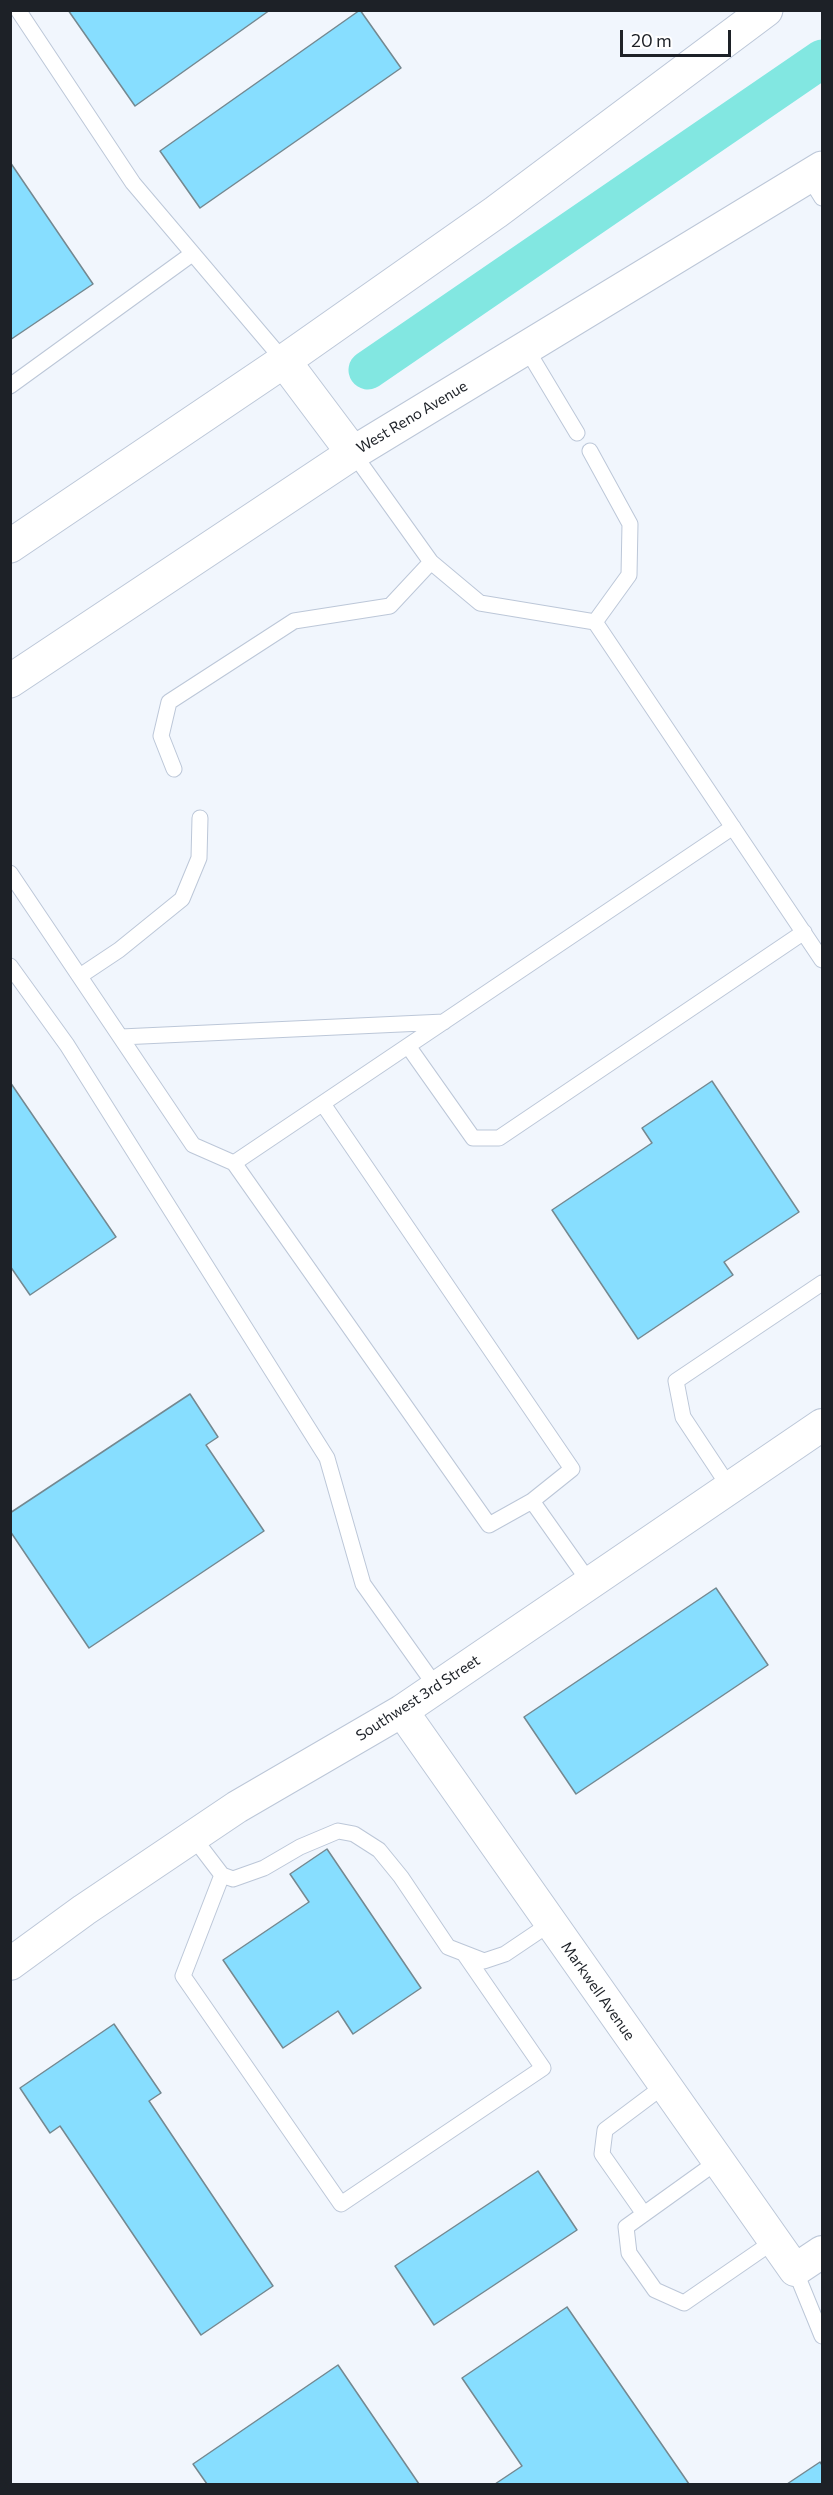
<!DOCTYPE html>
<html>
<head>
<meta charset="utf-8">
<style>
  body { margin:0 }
  #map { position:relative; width:833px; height:2495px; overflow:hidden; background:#f1f6fd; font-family:Commissioner,sans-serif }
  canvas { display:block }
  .frame { position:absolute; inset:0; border:12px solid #1d2127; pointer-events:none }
  .scale { position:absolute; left:620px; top:30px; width:111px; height:27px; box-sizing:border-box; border:3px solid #1d2127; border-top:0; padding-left:8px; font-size:18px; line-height:21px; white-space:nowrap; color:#1d2127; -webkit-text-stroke:4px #fff; paint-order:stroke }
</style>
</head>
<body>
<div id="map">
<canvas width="833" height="2495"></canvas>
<div class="frame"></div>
<div class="scale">20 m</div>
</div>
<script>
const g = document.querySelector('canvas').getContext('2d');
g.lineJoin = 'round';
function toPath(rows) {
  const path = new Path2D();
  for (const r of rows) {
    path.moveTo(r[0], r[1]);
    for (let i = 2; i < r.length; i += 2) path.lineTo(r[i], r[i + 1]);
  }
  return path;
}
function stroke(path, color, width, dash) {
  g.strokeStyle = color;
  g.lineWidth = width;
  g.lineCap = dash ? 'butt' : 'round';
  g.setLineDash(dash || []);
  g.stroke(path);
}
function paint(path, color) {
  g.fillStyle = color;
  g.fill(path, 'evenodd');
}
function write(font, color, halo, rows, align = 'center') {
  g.font = font + ' Commissioner,sans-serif';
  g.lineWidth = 4.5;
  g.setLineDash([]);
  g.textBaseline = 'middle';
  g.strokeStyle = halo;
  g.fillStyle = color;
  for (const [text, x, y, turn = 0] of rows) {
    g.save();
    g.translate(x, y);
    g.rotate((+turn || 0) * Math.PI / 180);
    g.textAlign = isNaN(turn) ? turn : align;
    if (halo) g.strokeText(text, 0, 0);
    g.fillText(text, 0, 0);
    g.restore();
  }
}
const canal = toPath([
  [368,370,822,59]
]);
const building = toPath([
  [68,10,270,10,135,106,68,10],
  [360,10,401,68,200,208,160,151,360,10],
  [10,162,93,284,10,340,10,162],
  [712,1081,799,1212,724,1262,733,1275,638,1339,552,1210,652,1143,642,1128,712,1081],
  [10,1082,116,1237,30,1295,10,1266,10,1082],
  [190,1394,218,1437,206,1445,264,1531,89,1648,10,1531,10,1513,190,1394],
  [716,1588,768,1665,576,1794,524,1717,716,1588],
  [327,1849,421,1988,353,2034,338,2011,283,2048,223,1960,309,1902,290,1874,327,1849],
  [114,2024,161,2093,149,2101,273,2286,201,2335,60,2126,50,2133,20,2088,114,2024],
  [538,2171,577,2230,434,2325,395,2266,538,2171],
  [567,2307,689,2484,495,2484,522,2466,462,2378,567,2307],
  [338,2365,419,2484,207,2484,193,2464,338,2365],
  [820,2462,822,2465,822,2484,787,2484,820,2462]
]);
const service = toPath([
  [18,10,133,183,284,361],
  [809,177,822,198],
  [526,348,577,433],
  [10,386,192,254],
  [590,451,630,524,629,575,595,622],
  [431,562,480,603,595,622,822,960],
  [174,769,161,736,169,702,294,621,390,606,431,562,353,453],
  [10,873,193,1145,234,1163],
  [10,966,67,1045,327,1458,363,1584,437,1688],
  [80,976,119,950,182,899,199,858,200,818],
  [121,1037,444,1022],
  [408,1046,473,1138,499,1138,804,932],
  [323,1104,572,1469,532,1501,489,1525,234,1163,733,827],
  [730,1488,683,1417,676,1381,822,1283],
  [532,1501,590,1583],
  [193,1837,222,1875,233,1879,264,1868,300,1847,338,1831,354,1834,379,1850,401,1877,448,1947,484,1961,505,1954,551,1923],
  [222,1875,183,1976,341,2204,543,2068,465,1955],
  [718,2161,626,2227,629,2253,655,2290,684,2303,774,2241],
  [644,2214,602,2154,605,2130,665,2085],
  [795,2270,822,2336]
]);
const minor = toPath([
  [402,1711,795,2270,822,2252],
  [10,1964,84,1910,237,1807,402,1711,822,1425]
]);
const primary = toPath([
  [284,361,353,453],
  [10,546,284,361,496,212,766,10],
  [10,681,353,453,822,168]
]);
const streetNames = [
  ["West Reno Avenue",412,417,-31],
  ["Southwest 3rd Street",418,1698,-33],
  ["Markwell Avenue",598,1991,55]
];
stroke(canal, '#82e7e1', 39);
paint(building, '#87deff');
stroke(building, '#748890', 1.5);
stroke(service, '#bcc7d8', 17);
stroke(minor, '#bcc7d8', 34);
stroke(primary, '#bcc7d8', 35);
stroke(service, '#fff', 15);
stroke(minor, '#fff', 32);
stroke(primary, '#fff', 33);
write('15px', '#1d2127', '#fff', streetNames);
</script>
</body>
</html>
